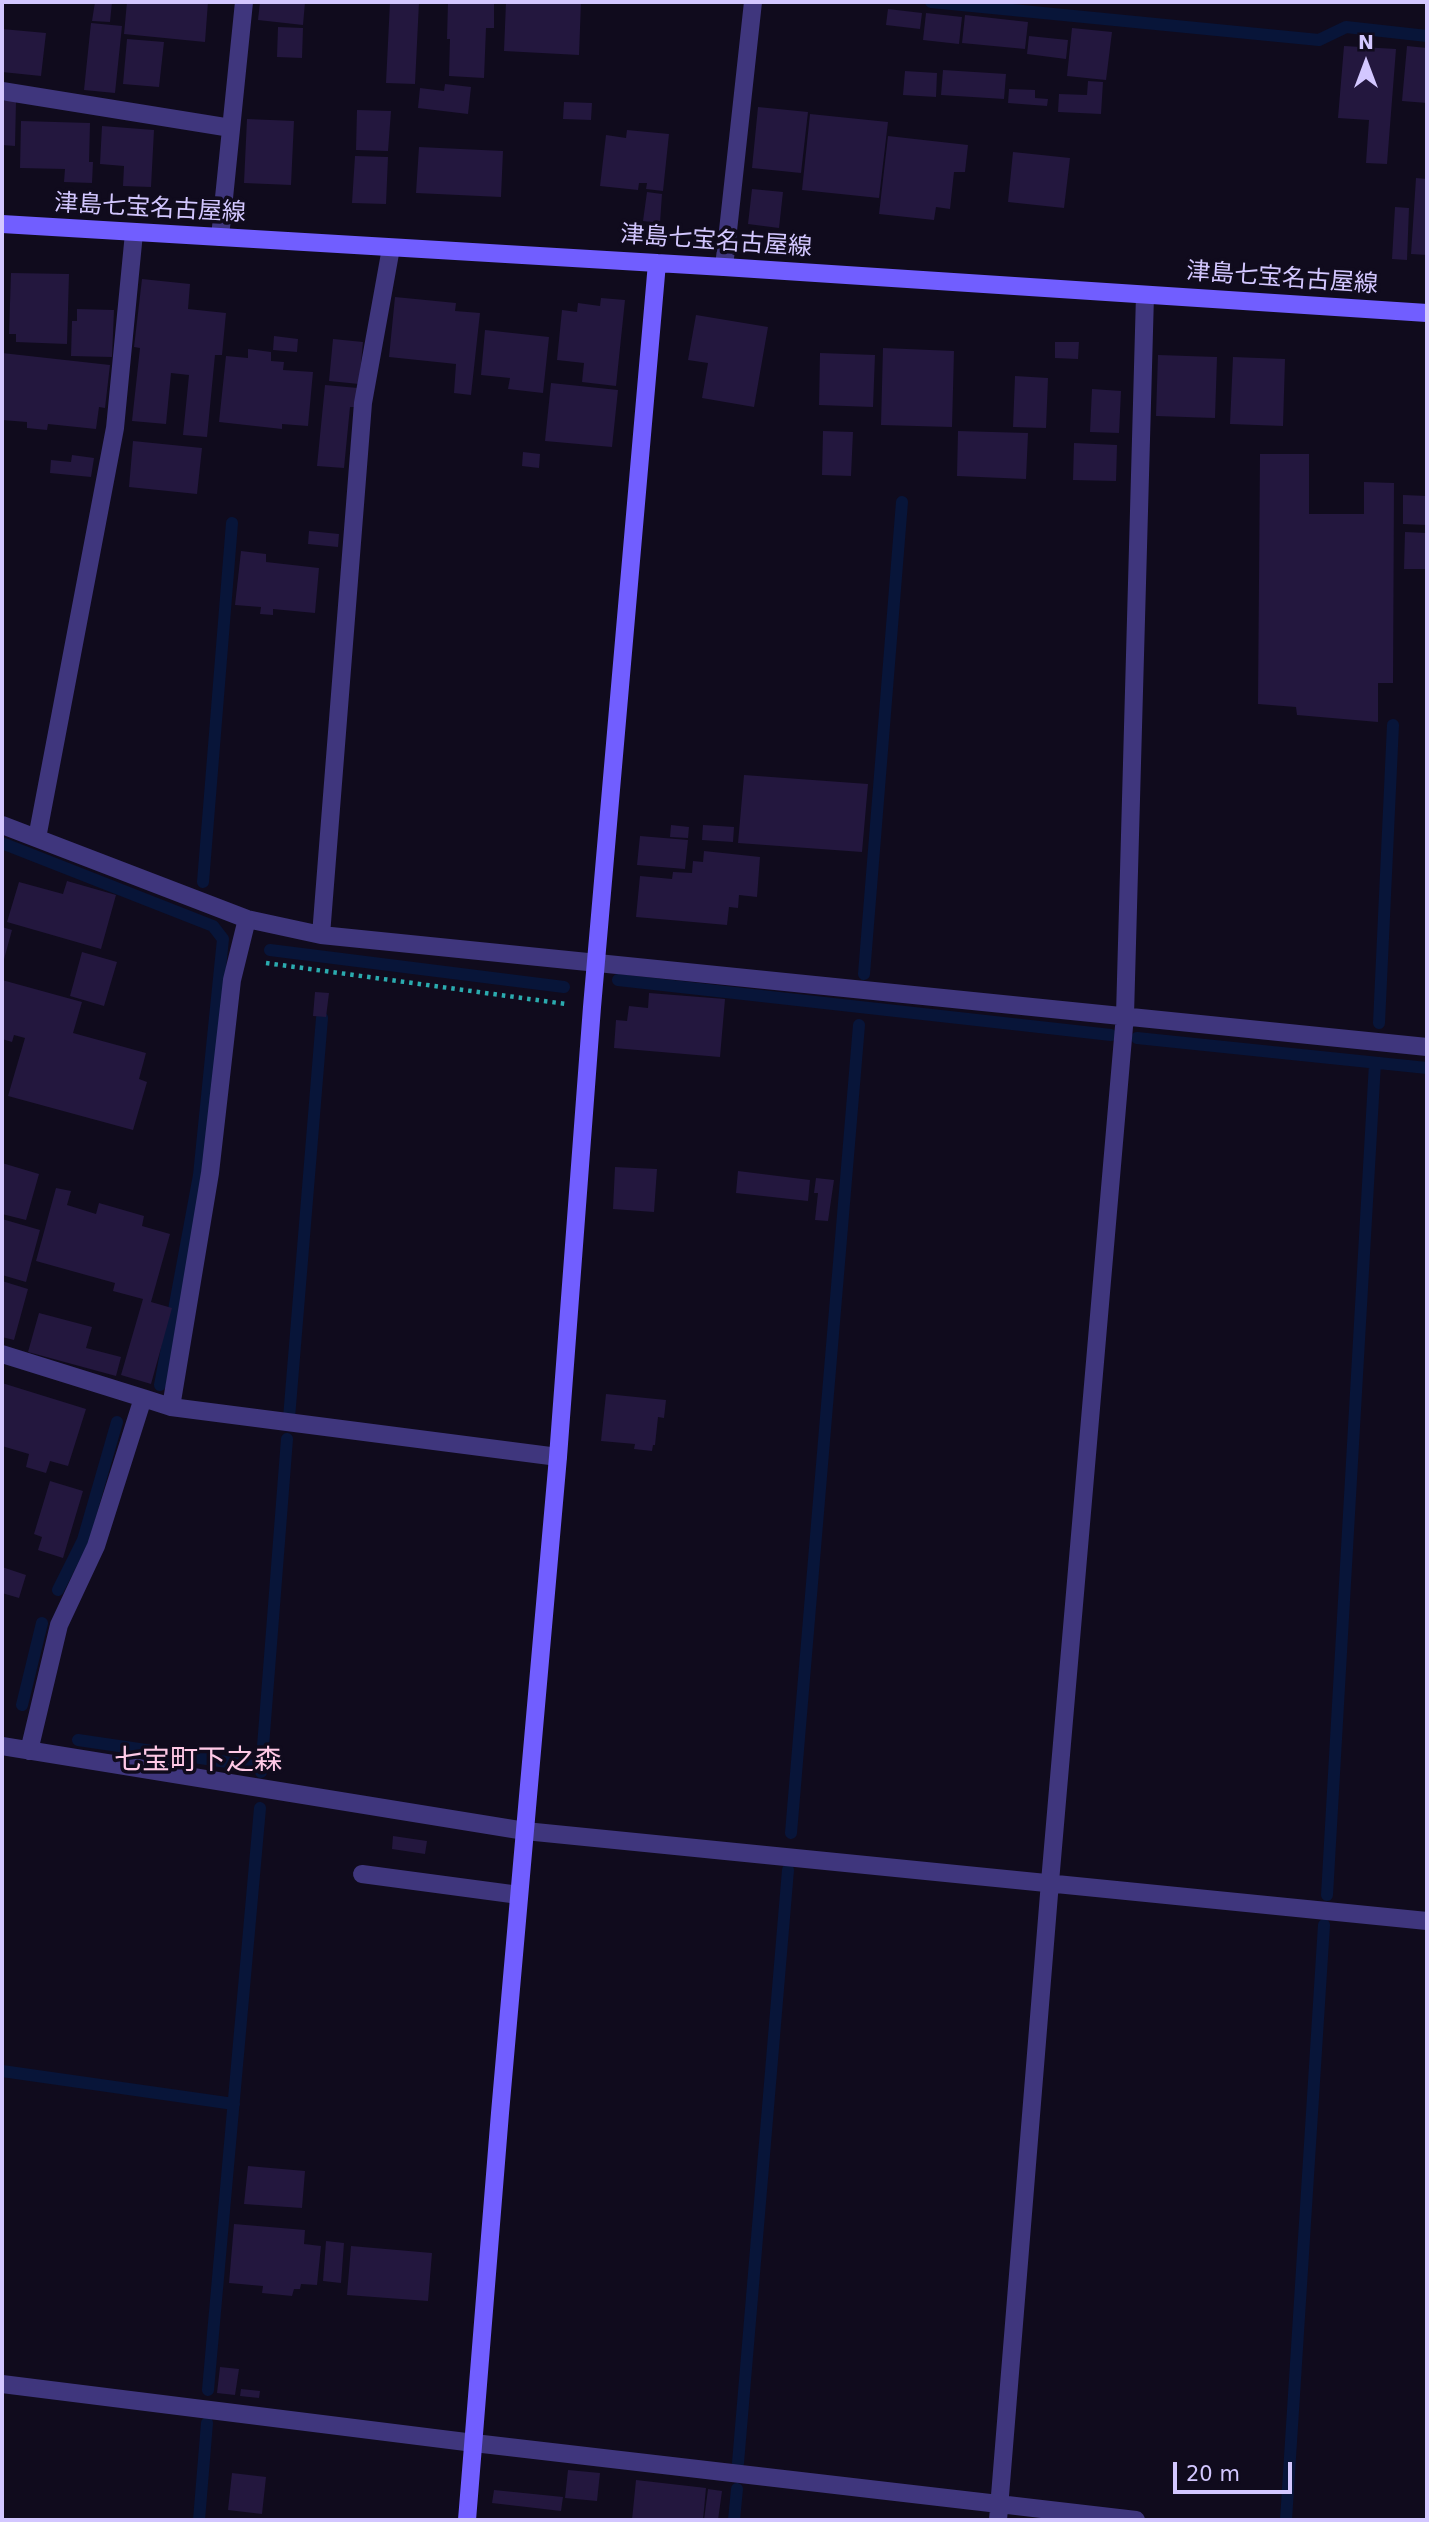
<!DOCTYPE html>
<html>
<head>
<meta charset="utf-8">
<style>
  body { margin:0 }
  #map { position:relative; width:1429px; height:2522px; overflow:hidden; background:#100b1d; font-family:"DejaVu Sans",sans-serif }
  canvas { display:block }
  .frame { position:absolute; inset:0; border:4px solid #d3c7ff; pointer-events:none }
  .north { position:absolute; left:1331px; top:28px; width:70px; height:70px; -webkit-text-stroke:5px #100b1d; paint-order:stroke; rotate:0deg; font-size:19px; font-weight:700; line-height:28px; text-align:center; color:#d3c7ff }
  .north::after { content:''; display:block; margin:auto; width:24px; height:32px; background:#d3c7ff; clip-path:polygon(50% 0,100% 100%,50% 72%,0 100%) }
  .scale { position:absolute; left:1173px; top:2462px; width:119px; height:32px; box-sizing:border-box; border:4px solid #d3c7ff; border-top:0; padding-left:9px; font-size:21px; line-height:24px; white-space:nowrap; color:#d3c7ff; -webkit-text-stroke:5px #100b1d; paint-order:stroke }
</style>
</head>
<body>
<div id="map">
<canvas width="1429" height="2522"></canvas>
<div class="frame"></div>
<div class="north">N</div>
<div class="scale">20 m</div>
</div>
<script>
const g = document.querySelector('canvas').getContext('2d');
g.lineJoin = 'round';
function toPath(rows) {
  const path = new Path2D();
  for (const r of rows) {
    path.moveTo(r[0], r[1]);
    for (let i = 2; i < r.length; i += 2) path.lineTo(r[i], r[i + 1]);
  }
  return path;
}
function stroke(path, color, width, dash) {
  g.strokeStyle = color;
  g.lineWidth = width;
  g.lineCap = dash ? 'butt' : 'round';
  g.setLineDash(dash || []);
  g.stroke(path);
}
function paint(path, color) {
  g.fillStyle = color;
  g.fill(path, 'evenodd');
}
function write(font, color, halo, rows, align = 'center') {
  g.font = font + ' "DejaVu Sans","Noto Sans JP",sans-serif';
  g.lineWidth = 7;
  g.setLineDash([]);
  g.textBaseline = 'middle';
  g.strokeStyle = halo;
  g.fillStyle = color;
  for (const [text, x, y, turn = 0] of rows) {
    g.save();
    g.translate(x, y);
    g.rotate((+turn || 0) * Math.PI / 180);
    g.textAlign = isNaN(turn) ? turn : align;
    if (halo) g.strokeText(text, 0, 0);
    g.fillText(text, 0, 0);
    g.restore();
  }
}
const stream = toPath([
  [931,2,1319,40,1346,27,1427,36],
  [2,843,213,926,223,939,199,1175,160,1385],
  [203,882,232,523],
  [270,950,564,987],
  [864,974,902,502],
  [618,980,1111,1035],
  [1379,1023,1393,725],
  [1137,1038,1427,1068],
  [289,1418,322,1018],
  [58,1590,83,1540,117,1422],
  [22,1705,42,1623],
  [78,1740,261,1767],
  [261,1772,287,1439],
  [791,1833,859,1025],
  [1327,1895,1375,1063],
  [2,2071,234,2104],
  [208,2390,260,1808],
  [738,2463,788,1870],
  [199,2520,207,2423],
  [734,2520,737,2489],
  [1286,2520,1324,1925]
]);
const building = toPath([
  [95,2,112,2,110,22,92,21],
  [127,2,208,2,205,42,124,34],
  [260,2,305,2,303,25,258,20],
  [390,2,419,2,415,84,386,83],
  [448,2,494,2,494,28,486,28,484,78,449,76,450,39,447,39],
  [506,2,581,2,579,55,504,51],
  [888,9,922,13,920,29,886,25],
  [926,13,962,17,959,44,923,40],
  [965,15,1028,22,1025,49,962,43],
  [91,23,122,26,115,93,84,90],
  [278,27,303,28,302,58,277,57],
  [1072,28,1112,32,1106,80,1067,76],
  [2,29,46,33,41,76,2,72],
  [1029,36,1068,40,1066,59,1027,54],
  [127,39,164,42,159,87,123,84],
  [1344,46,1396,49,1387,164,1366,163,1369,120,1338,118],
  [1407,46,1427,48,1427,103,1402,101],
  [943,70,1006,74,1004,99,941,95],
  [905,71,937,73,936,97,903,95],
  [1088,81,1103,82,1101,114,1058,112,1059,94,1087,95],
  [445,84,471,87,468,114,418,108,420,88,444,91],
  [1009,89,1035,90,1035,98,1048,99,1047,106,1008,103],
  [2,101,16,101,15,146,2,145],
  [564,102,592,103,591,120,563,119],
  [758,107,808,112,801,173,752,168],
  [357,110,391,111,388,151,356,150],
  [810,114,888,122,879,198,802,190],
  [247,119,294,121,291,185,244,183],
  [21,121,90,123,89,162,93,162,92,183,64,182,65,169,20,168],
  [102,126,154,130,151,187,123,186,124,166,100,164],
  [627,130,669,134,663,191,646,189,647,183,639,183,638,190,600,186,606,135,626,138],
  [888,136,968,145,965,172,954,172,950,209,936,207,934,220,879,214],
  [419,147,503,151,501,197,416,193],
  [1013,152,1070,158,1064,208,1008,202],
  [355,156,388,157,386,204,352,203],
  [1416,178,1427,179,1427,255,1411,254],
  [752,189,783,192,779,228,748,224],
  [647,192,662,194,660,223,643,221],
  [1395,207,1409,208,1407,260,1392,259],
  [11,273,69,274,67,344,16,342,16,334,9,334],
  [142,279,190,284,188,309,226,313,222,355,215,355,207,437,183,435,189,375,171,373,166,424,132,421,140,348,134,347],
  [395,297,456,303,455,311,480,313,471,395,454,393,456,364,389,357],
  [601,298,625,300,616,386,582,382,584,363,557,360,562,310,577,312,578,303,600,306],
  [77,309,114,310,112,357,71,356,72,321,77,321],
  [696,315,768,327,754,407,702,398,708,363,688,360],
  [485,330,549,337,543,393,508,389,510,378,481,375],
  [274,336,298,339,297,352,273,350],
  [333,339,363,342,359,384,329,381],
  [1055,342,1079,342,1078,359,1055,358],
  [883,348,954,351,952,427,881,425],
  [248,349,271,352,271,361,284,362,283,370,313,372,308,426,282,424,282,429,219,422,226,356,248,358],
  [2,353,110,365,105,408,99,407,96,429,48,424,47,430,27,428,27,422,2,420],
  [820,353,875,355,873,407,819,405],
  [1158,355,1217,357,1215,418,1156,416],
  [1233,357,1285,359,1283,426,1230,424],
  [1015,376,1048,378,1046,428,1013,427],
  [551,383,618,390,612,447,545,441],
  [325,385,358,388,356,407,350,407,344,468,317,466],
  [1092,389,1121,391,1119,433,1090,432],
  [823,431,853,432,851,476,822,475],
  [958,431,1028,433,1026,479,957,476],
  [133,441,202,448,197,494,129,487],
  [1074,443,1117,445,1116,481,1073,480],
  [523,452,540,454,539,468,522,466],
  [1260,454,1309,454,1309,514,1364,514,1364,482,1394,483,1393,683,1378,683,1378,722,1297,715,1296,707,1258,704],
  [72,455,94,458,91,477,50,473,51,460,71,462],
  [1403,495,1427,496,1427,525,1403,524],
  [309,531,339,534,338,547,308,544],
  [1405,532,1427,533,1427,569,1404,569],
  [241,551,266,554,266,562,319,568,315,613,273,609,273,615,260,614,261,607,235,605],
  [744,775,868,784,862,852,738,843],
  [671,825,689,827,688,838,670,837],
  [703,825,734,827,733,842,702,840],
  [640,836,688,840,685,869,637,865],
  [704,851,760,857,757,897,739,895,738,908,729,907,727,925,636,917,640,876,672,879,673,872,692,873,693,861,703,862],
  [67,881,116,895,101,949,7,922,19,882,63,894],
  [2,927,12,930,3,963,2,963],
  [82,952,117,962,104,1006,70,996],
  [2,980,82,1002,73,1033,146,1053,139,1079,147,1082,133,1130,8,1096,25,1038,14,1035,12,1042,2,1039],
  [315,992,329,993,326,1017,313,1016],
  [649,993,725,999,720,1057,614,1048,616,1020,627,1021,629,1006,648,1008],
  [2,1163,39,1174,26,1220,2,1214],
  [615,1167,657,1169,654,1212,613,1209],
  [738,1171,810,1180,808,1201,736,1193],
  [816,1178,834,1180,828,1221,815,1220,818,1193,814,1193],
  [56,1188,71,1191,67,1205,96,1214,99,1203,144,1216,142,1226,170,1234,151,1302,172,1308,151,1384,121,1375,143,1299,113,1291,115,1283,36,1261],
  [2,1219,40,1230,26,1282,2,1275],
  [2,1281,28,1289,14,1340,2,1337],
  [39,1313,92,1327,86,1348,121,1357,116,1376,28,1352],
  [2,1383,86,1409,68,1466,50,1461,46,1473,26,1467,29,1454,2,1446],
  [606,1394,666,1400,664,1418,658,1417,655,1445,653,1445,652,1451,634,1449,635,1444,601,1441],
  [50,1481,83,1491,63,1558,38,1550,42,1537,34,1534],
  [2,1567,26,1575,19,1598,2,1593],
  [393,1836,427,1841,425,1854,392,1849],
  [248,2166,305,2171,302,2208,244,2204],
  [234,2224,305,2230,304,2244,321,2246,317,2285,301,2284,300,2289,294,2289,292,2296,262,2293,263,2286,229,2283],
  [326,2241,344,2243,341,2283,323,2281],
  [351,2246,432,2253,428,2301,347,2295],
  [220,2367,239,2369,235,2395,217,2393],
  [241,2389,260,2391,259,2398,240,2396],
  [568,2470,600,2473,597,2501,565,2498],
  [232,2473,266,2477,262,2514,228,2510],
  [636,2480,706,2488,703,2520,632,2520],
  [708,2489,722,2491,718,2520,704,2520],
  [494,2490,563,2497,561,2511,492,2503]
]);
const path = toPath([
  [266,963,566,1004]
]);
const lane = toPath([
  [362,1874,519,1895]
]);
const street = toPath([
  [2,91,231,128],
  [220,237,244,2],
  [724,267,753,2],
  [2,825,247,919,321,935,1427,1047],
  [37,838,115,428,134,233],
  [321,935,363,403,391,248],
  [2,1354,143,1398],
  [171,1407,210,1173,232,980,247,919],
  [2,1746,525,1831,1427,1921],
  [29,1751,59,1625,96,1546,143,1398,171,1407,558,1457],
  [2,2384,474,2443,1136,2520],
  [998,2520,1050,1882,1125,1015,1145,295]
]);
const secondary = toPath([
  [2,224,724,267,1427,313],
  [467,2520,500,2113,558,1457,592,1007,657,263]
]);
const streetNames = [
  ["津島七宝名古屋線",150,209,3],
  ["津島七宝名古屋線",716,242,4],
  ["津島七宝名古屋線",1282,279,4]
];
const quarterNames = [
  ["七宝町下之森",198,1762]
];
stroke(stream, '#081539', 12);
paint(building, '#23173e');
stroke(path, '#2babaf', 4.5, [3.5, 5]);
stroke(lane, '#3f367d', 18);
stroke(street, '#3f367d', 18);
stroke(secondary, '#715eff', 18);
write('24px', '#d3c7ff', '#100b1d', streetNames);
write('28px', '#ffc9e6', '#100b1d', quarterNames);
</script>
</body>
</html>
